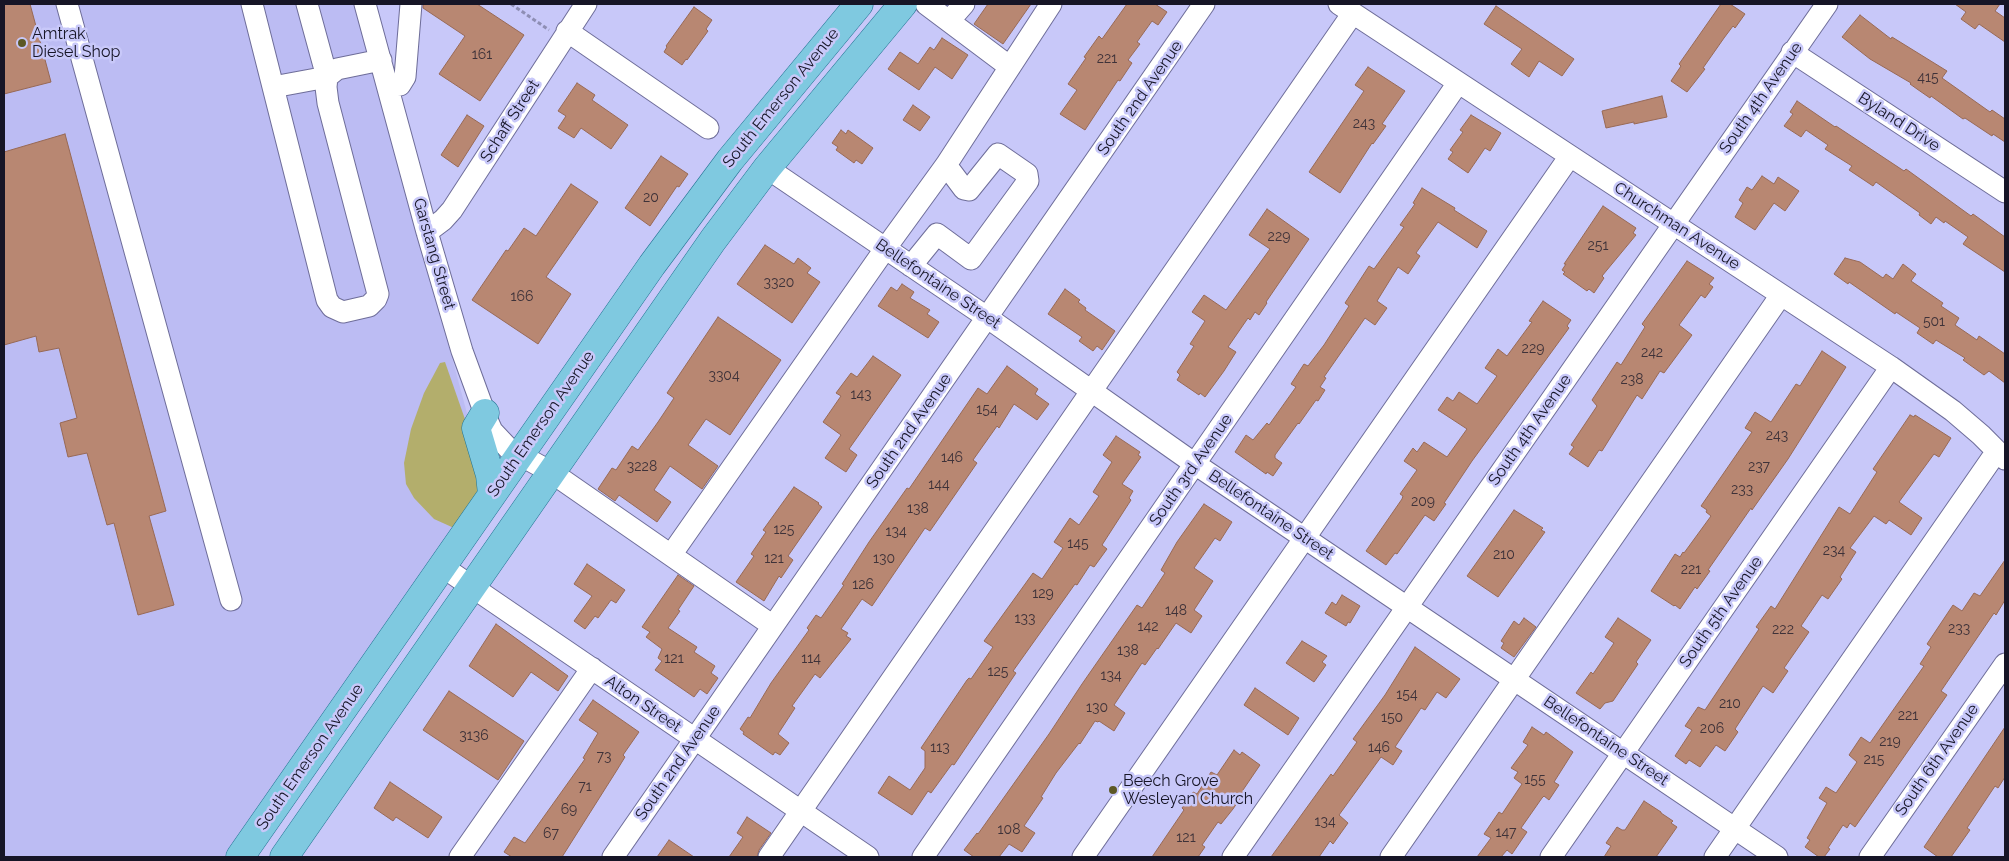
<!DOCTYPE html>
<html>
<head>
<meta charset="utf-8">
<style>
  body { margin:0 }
  #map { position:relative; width:2009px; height:861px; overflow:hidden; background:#c8c8f9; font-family:Raleway,sans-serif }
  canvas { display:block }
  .frame { position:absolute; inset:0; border:5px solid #161526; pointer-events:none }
</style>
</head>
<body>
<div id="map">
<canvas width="2009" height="861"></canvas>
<div class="frame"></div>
</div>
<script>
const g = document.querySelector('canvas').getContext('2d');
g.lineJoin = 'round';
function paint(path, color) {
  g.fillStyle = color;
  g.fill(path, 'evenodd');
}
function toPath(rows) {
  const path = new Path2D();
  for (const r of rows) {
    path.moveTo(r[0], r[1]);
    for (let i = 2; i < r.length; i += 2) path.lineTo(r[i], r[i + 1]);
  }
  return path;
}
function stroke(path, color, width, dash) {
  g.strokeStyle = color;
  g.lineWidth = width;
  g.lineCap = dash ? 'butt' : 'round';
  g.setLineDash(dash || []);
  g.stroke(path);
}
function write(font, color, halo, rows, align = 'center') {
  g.font = font + ' Raleway,sans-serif';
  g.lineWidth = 5;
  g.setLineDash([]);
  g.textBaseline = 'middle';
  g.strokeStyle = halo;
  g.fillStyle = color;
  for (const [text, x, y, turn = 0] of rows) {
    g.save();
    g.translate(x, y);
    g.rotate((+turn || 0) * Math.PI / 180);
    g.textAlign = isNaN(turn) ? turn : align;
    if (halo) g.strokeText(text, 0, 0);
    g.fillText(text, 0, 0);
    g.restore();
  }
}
const built = toPath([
  [4,4,357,4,486,484,230,857,4,857]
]);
const green = toPath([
  [445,362,467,425,484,484,454,528,434,519,414,498,406,484,404,463,411,429,424,393,440,363]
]);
const building = toPath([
  [4,4,30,4,51,82,4,94,4,4],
  [423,4,477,4,524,35,480,101,439,74,465,36,423,8,423,4],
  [988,4,1031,4,1003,44,974,24,988,4],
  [1127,4,1155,4,1167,12,1158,25,1152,21,1137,42,1140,44,1128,60,1132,63,1120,81,1118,80,1085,130,1060,114,1077,90,1068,84,1086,58,1084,57,1099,36,1102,39,1127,4],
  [1721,4,1730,4,1745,14,1735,28,1733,26,1724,38,1703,68,1705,69,1687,92,1671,81,1681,66,1679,64,1721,4],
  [1955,4,2000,4,1995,11,2005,18,2005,42,1979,24,1975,29,1961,19,1966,12,1955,4],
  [1496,6,1574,59,1562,76,1539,61,1529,77,1511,64,1522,49,1484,24,1496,6],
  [694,7,712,20,706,29,708,31,687,60,686,59,682,65,664,52,667,47,666,46,694,7],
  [1860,15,1891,39,1892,37,1947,71,1942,78,1990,112,1992,110,2005,119,2005,142,1993,134,1992,136,1965,118,1963,119,1931,96,1930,98,1917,89,1910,84,1911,83,1870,59,1842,37,1860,15],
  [942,38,968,55,952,79,935,67,919,90,888,69,900,52,918,64,930,47,934,50,942,38],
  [1368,67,1405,91,1382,124,1386,126,1373,144,1372,143,1340,193,1309,172,1364,91,1355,85,1368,67],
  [577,83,595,95,592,100,628,125,611,149,581,128,574,138,558,128,566,116,558,111,577,83],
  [1662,96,1667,117,1634,124,1634,122,1606,128,1602,111,1662,96],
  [1797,101,1835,127,1836,126,1904,171,1906,169,1971,216,1973,214,2005,237,2005,272,1963,244,1968,237,1945,221,1944,223,1936,217,1931,224,1919,215,1920,213,1876,182,1873,186,1849,170,1852,166,1825,149,1828,145,1806,130,1801,137,1784,126,1793,114,1790,112,1797,101],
  [913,105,930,117,920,131,903,120,913,105],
  [467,115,484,126,458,167,441,155,467,115],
  [1471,115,1501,133,1490,151,1485,148,1468,173,1448,159,1453,152,1450,150,1463,132,1460,130,1471,115],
  [841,130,846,134,848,130,873,148,862,164,856,160,854,163,836,150,838,147,832,143,841,130],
  [65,134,166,511,149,516,174,605,138,615,114,523,107,525,87,453,68,457,60,423,77,418,59,348,39,352,36,336,4,345,4,152,65,134],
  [661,156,688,174,679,187,677,186,650,226,625,208,661,156],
  [1762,176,1774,184,1778,177,1799,191,1785,211,1774,203,1755,230,1735,217,1743,203,1739,200,1747,187,1752,190,1762,176],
  [571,184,598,202,546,277,571,294,538,344,472,300,506,250,508,251,524,228,536,236,571,184],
  [1422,188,1455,208,1454,210,1487,231,1477,248,1438,222,1416,253,1420,256,1408,274,1398,267,1377,301,1387,308,1375,325,1365,318,1324,377,1326,378,1320,387,1325,390,1318,401,1316,400,1299,424,1298,423,1275,455,1275,458,1282,463,1273,476,1267,472,1266,474,1235,452,1246,435,1253,440,1267,423,1269,425,1296,387,1291,384,1304,364,1308,366,1324,345,1349,306,1345,303,1369,266,1374,269,1404,227,1400,225,1415,204,1413,203,1422,188],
  [1603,206,1636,228,1633,233,1636,235,1602,276,1604,278,1594,293,1589,289,1587,291,1563,274,1565,272,1562,270,1566,264,1564,264,1603,206],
  [1267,209,1309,239,1266,302,1267,303,1259,315,1255,312,1250,320,1248,318,1228,347,1236,352,1224,371,1205,397,1200,393,1199,395,1177,380,1180,375,1177,372,1194,346,1190,344,1205,321,1192,312,1204,295,1226,310,1270,249,1249,235,1267,209],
  [765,245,794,264,798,258,811,268,807,273,820,282,792,323,737,284,765,245],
  [1845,258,1860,262,1883,278,1886,274,1893,279,1903,264,1916,274,1911,281,1943,303,1941,306,1959,318,1955,325,1977,340,1979,336,2005,354,2005,383,1989,371,1984,375,1963,360,1965,358,1936,340,1933,344,1917,333,1920,328,1896,312,1895,314,1849,282,1848,284,1834,274,1845,258],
  [1687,261,1714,278,1709,284,1713,287,1705,298,1701,295,1679,325,1692,335,1664,373,1660,371,1642,399,1637,395,1602,451,1599,450,1588,467,1569,454,1574,447,1571,445,1597,406,1592,400,1617,362,1621,365,1645,327,1642,324,1687,261],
  [902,284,914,292,910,298,930,310,927,314,939,322,928,338,878,306,891,287,897,291,902,284],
  [1065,289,1080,300,1078,302,1086,308,1085,310,1115,331,1102,350,1097,346,1093,351,1079,341,1082,337,1048,314,1065,289],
  [1543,301,1571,320,1567,326,1569,328,1472,461,1444,503,1446,504,1434,521,1425,515,1397,554,1395,553,1386,565,1366,551,1402,499,1403,496,1400,494,1417,470,1404,461,1413,448,1417,452,1424,442,1447,457,1467,429,1438,410,1447,397,1453,401,1459,392,1477,404,1497,376,1485,368,1498,349,1507,356,1532,322,1529,321,1543,301],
  [718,317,781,360,730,435,706,419,688,445,718,466,702,489,670,466,654,490,671,502,657,522,619,495,615,501,598,489,612,468,616,470,632,446,638,450,658,422,674,398,667,393,718,317],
  [1822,351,1846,367,1788,459,1752,510,1751,508,1708,570,1710,571,1697,589,1695,587,1680,609,1675,605,1674,606,1651,591,1675,554,1680,557,1683,552,1684,553,1711,516,1706,512,1707,510,1701,506,1752,432,1745,428,1755,412,1771,422,1796,384,1800,386,1822,351],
  [873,356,901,375,849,449,857,455,846,472,825,458,841,435,823,422,841,396,836,393,851,373,857,377,873,356],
  [1007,366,1038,389,1035,394,1049,404,1037,420,1014,404,999,428,997,426,973,460,977,463,930,531,925,528,872,606,862,599,841,629,848,633,846,636,851,639,820,678,815,674,792,706,795,708,778,734,789,743,780,755,775,752,773,755,743,734,744,732,740,729,748,717,750,718,771,683,809,630,807,628,816,615,821,618,844,585,842,584,869,542,907,488,909,489,978,388,987,394,1007,366],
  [1910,415,1914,417,1915,415,1951,438,1939,457,1934,454,1899,502,1922,518,1911,535,1889,520,1886,524,1874,516,1850,548,1856,552,1840,577,1842,579,1828,599,1822,595,1801,626,1809,632,1784,668,1788,671,1773,693,1763,686,1735,729,1738,732,1725,751,1716,745,1700,767,1689,760,1686,764,1675,756,1692,730,1685,726,1698,707,1705,710,1759,629,1756,627,1771,606,1775,609,1839,507,1850,514,1877,472,1873,469,1910,415],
  [1116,436,1140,452,1138,455,1141,457,1122,484,1133,491,1129,498,1131,500,1102,545,1107,549,1094,567,1090,565,1077,585,1075,584,1013,671,1016,673,954,765,952,764,931,793,928,791,912,815,878,793,889,776,910,790,925,768,925,751,921,748,967,680,969,678,971,679,993,647,984,641,1033,573,1042,579,1063,548,1054,542,1070,518,1079,525,1099,496,1093,492,1112,462,1103,455,1116,436],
  [794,487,819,503,818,504,822,507,788,556,793,560,781,578,779,576,764,601,736,582,754,556,751,554,766,532,763,530,794,487],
  [1204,504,1232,522,1220,541,1215,538,1194,568,1213,581,1194,610,1202,616,1191,633,1176,623,1158,649,1157,648,1145,665,1142,663,1114,705,1125,713,1114,731,1099,721,1098,722,1095,721,1080,744,1079,743,1056,773,1041,797,1043,798,1024,826,1035,833,1022,852,1009,844,999,857,974,857,964,850,977,833,978,834,1049,734,1082,684,1137,605,1142,608,1165,573,1161,570,1177,542,1204,504],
  [1514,510,1543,528,1541,530,1545,532,1498,597,1467,576,1514,510],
  [2005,560,2005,600,1996,615,1994,613,1941,691,1947,695,1855,827,1850,823,1847,828,1843,825,1828,848,1830,849,1824,857,1819,857,1805,847,1810,840,1807,838,1827,803,1819,798,1826,787,1836,793,1857,762,1849,755,1861,737,1870,743,1924,666,1920,664,1931,647,1927,644,1953,605,1962,611,1974,593,1980,596,2005,560],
  [587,564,625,590,616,603,611,600,598,618,595,616,585,629,574,621,592,596,574,584,587,564],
  [678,575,694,586,678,610,680,611,668,628,697,647,694,652,715,666,711,673,718,678,707,694,700,689,694,697,655,670,662,661,658,658,662,649,646,637,650,632,642,627,678,575],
  [1342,595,1360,606,1350,623,1348,622,1346,626,1325,613,1332,602,1336,605,1342,595],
  [1524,618,1536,627,1514,657,1501,648,1504,643,1501,641,1514,621,1519,625,1524,618],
  [1618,618,1651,640,1636,662,1638,664,1613,701,1605,703,1600,709,1576,693,1591,672,1593,674,1614,643,1605,637,1618,618],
  [496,624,568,676,558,691,531,672,513,697,469,666,496,624],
  [1302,641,1327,656,1322,662,1326,665,1314,682,1286,663,1302,641],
  [1415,647,1460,679,1446,698,1437,692,1425,710,1421,708,1395,747,1402,751,1393,765,1381,757,1339,815,1348,823,1333,844,1330,841,1319,857,1271,857,1331,774,1333,776,1357,742,1353,739,1385,695,1415,647],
  [1255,688,1299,718,1288,735,1244,705,1255,688],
  [449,691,524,741,498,780,423,730,449,691],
  [593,700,639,732,623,755,625,757,617,770,562,857,512,857,504,852,514,837,525,843,585,759,583,758,598,733,579,720,593,700],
  [1532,727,1544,735,1546,732,1573,752,1554,782,1559,785,1549,800,1544,796,1542,798,1521,828,1527,832,1512,854,1507,850,1501,857,1477,857,1491,838,1484,834,1499,812,1502,814,1522,784,1514,778,1518,772,1511,768,1528,745,1523,742,1532,727],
  [2005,727,2005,777,1998,788,1995,786,1967,828,1970,830,1951,857,1938,857,1924,847,2005,727],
  [1234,750,1240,755,1242,752,1260,765,1243,790,1245,791,1233,809,1221,824,1218,822,1202,845,1205,847,1198,857,1152,857,1184,810,1182,808,1193,792,1197,794,1211,772,1217,775,1234,750],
  [390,782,442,817,428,838,396,817,393,821,374,808,390,782],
  [1644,801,1661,812,1661,813,1673,821,1671,823,1677,827,1656,857,1604,857,1611,846,1606,843,1617,827,1622,830,1625,830,1644,801],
  [747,817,771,833,759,850,757,857,729,857,743,837,737,833,747,817],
  [669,840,694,857,657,857,669,840]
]);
const path = toPath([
  [511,4,549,30]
]);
const minor = toPath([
  [67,4,231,600],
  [252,4,327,300,332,307,343,312,369,306,376,299,378,294,328,103,326,87,327,77,337,69,381,60],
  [365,4,427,232,462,351,488,422,492,431,509,449,551,472,773,626],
  [926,4,1010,67],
  [1339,4,1891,367,1953,411,1981,435,2005,459],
  [949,21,964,4],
  [567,31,708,128],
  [1792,52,2005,192],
  [388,86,400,85,405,77,411,4],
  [273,87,327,77,307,4],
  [767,168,988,318,1195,464,1777,857],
  [427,232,443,220,452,210,586,4],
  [911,266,937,234,971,259,1028,181,1027,174,998,154,969,190,964,189,946,165],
  [671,555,885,249,946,165,1051,4],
  [443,567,868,857],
  [460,857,592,668],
  [613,857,1204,4],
  [769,857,1353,13],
  [923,857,1458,83],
  [1083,857,1570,156],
  [1233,857,1827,4],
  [1391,857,1781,295],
  [1551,857,1891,367],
  [1715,857,1997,451],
  [1870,857,2005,664]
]);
const major = toPath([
  [485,413,476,428,490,475,492,494],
  [240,857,652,265,730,160,859,4],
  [284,857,713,240,767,168,903,4]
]);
const markers = [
  [22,43,5,"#5c5825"],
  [1113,790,5,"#5c5825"]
];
const numberNames = [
  ["161",482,55],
  ["221",1107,59],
  ["415",1928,78],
  ["243",1364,124],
  ["20",651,198],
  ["229",1279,237],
  ["251",1598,246],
  ["3320",779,283],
  ["166",522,297],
  ["501",1934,322],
  ["229",1533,349],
  ["242",1652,353],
  ["3304",724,376],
  ["238",1632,380],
  ["143",861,395],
  ["154",987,410],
  ["243",1777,436],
  ["146",952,458],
  ["3228",642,467],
  ["237",1759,467],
  ["144",939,485],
  ["233",1742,490],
  ["209",1423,502],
  ["138",918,509],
  ["125",784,530],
  ["134",896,532],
  ["145",1078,544],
  ["234",1834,551],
  ["210",1504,555],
  ["121",774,559],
  ["130",884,559],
  ["221",1691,570],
  ["126",863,585],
  ["129",1043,594],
  ["148",1176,611],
  ["133",1025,619],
  ["142",1148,627],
  ["233",1959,629],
  ["222",1783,630],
  ["138",1128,651],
  ["121",674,659],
  ["114",811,659],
  ["125",998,672],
  ["134",1111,676],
  ["154",1407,695],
  ["210",1730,704],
  ["130",1097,708],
  ["221",1908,716],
  ["150",1392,718],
  ["206",1712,729],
  ["3136",474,736],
  ["219",1890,742],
  ["113",940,748],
  ["146",1379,748],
  ["73",604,757],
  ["215",1874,760],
  ["155",1535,780],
  ["71",585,787],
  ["69",569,810],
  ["134",1325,822],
  ["108",1009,830],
  ["147",1506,833],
  ["67",551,834],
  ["121",1186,838]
];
const poiNames = [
  ["Amtrak",32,34],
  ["Diesel Shop",32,52],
  ["Beech Grove",1123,781],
  ["Wesleyan Church",1123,799]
];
const streetNames = [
  ["South Emerson Avenue",781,98,-51],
  ["South 2nd Avenue",1140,98,-55],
  ["South 4th Avenue",1761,98,-55],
  ["Schaff Street",510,121,-57],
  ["Byland Drive",1899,122,33],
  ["Churchman Avenue",1677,226,33],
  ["Garstang Street",434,254,74],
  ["Bellefontaine Street",938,284,34],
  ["South Emerson Avenue",541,424,-55],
  ["South 4th Avenue",1530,430,-55],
  ["South 2nd Avenue",909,431,-55],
  ["South 3rd Avenue",1191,470,-55],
  ["Bellefontaine Street",1271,515,34],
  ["South 5th Avenue",1721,612,-55],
  ["Alton Street",643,704,34],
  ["Bellefontaine Street",1606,741,34],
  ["South Emerson Avenue",310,757,-55],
  ["South 6th Avenue",1937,760,-55],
  ["South 2nd Avenue",678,763,-55]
];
paint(built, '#bcbcf3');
paint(green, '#b3ae6c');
paint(building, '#b88772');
stroke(building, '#986955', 1);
stroke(minor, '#6e6d99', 23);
stroke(major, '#227392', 29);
stroke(path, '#8e8eb4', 3, [4, 2.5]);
stroke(minor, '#fff', 21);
stroke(major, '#7fc9e0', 28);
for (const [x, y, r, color] of markers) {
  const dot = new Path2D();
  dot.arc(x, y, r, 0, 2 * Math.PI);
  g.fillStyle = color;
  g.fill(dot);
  stroke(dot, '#c8c8f9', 2);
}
write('14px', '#3e3239', null, numberNames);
write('16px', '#161526', '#c8c8f9', poiNames, 'left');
write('16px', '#161526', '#c8c8f9', streetNames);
</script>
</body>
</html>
